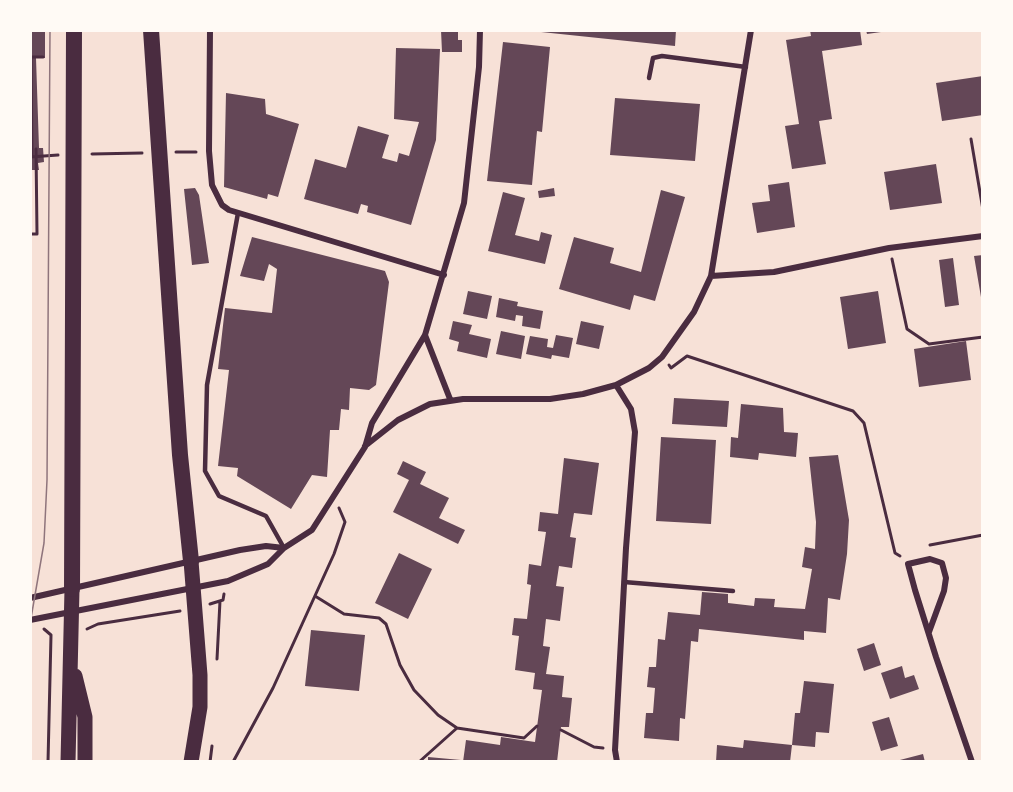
<!DOCTYPE html>
<html>
<head>
<meta charset="utf-8">
<style>
  body { margin:0 }
  #map { position:relative; width:1013px; height:792px; overflow:hidden; background:#f7e1d7; font-family:"Roboto Condensed",sans-serif }
  canvas { display:block }
  .frame { position:absolute; inset:0; border:32px solid #fffaf5; pointer-events:none }
</style>
</head>
<body>
<div id="map">
<canvas width="1013" height="792"></canvas>
<div class="frame"></div>
</div>
<script>
const g = document.querySelector('canvas').getContext('2d');
g.lineJoin = 'round';
function paint(path, color) {
  g.fillStyle = color;
  g.fill(path, 'evenodd');
}
function toPath(rows) {
  const path = new Path2D();
  for (const r of rows) {
    path.moveTo(r[0], r[1]);
    for (let i = 2; i < r.length; i += 2) path.lineTo(r[i], r[i + 1]);
  }
  return path;
}
function stroke(path, color, width, dash) {
  g.strokeStyle = color;
  g.lineWidth = width;
  g.lineCap = dash ? 'butt' : 'round';
  g.setLineDash(dash || []);
  g.stroke(path);
}
const building = toPath([
  [30,30,45,30,45,58,36,58,39,148,43,148,44,162,38,163,39,170,30,170],
  [441,30,458,30,458,40,462,40,462,52,442,52],
  [522,30,676,30,675,46],
  [810,30,860,30,862,45,822,51,832,119,819,121,826,164,792,169,785,126,799,124,786,40,811,36],
  [866,30,888,30,888,31,867,34],
  [503,42,550,47,542,132,537,131,532,185,487,181],
  [396,48,440,49,436,140,411,225,367,212,368,206,361,204,358,214,304,199,315,159,346,168,358,126,389,135,382,158,397,162,399,153,409,156,419,122,394,119],
  [983,76,983,115,942,121,936,83],
  [226,93,265,99,266,114,299,124,278,197,268,194,267,199,224,187],
  [615,98,700,104,695,161,610,155],
  [936,164,942,203,890,210,884,172],
  [789,182,795,227,757,233,752,203,770,201,768,185],
  [195,188,199,195,209,263,192,265,184,189],
  [554,188,555,196,539,198,538,191],
  [661,190,685,197,655,301,634,295,630,310,559,289,574,237,614,248,610,263,641,272],
  [503,192,525,198,515,235,539,241,541,232,552,235,545,264,488,251],
  [252,237,385,271,389,282,376,385,369,390,350,388,349,410,341,409,339,430,330,430,327,477,312,475,291,509,237,476,238,468,218,466,229,370,218,369,225,308,272,313,277,269,269,264,264,281,240,276],
  [983,255,983,303,982,303,974,256],
  [953,258,959,305,945,307,939,260],
  [468,291,492,296,487,319,463,314],
  [878,291,886,343,848,349,840,297],
  [499,298,518,302,517,306,543,311,540,329,522,326,523,316,516,315,515,321,496,317],
  [453,321,472,325,469,334,491,339,487,358,457,351,459,342,449,339],
  [581,321,604,326,599,349,576,344],
  [501,331,525,336,521,359,496,354],
  [556,335,573,338,569,358,552,355,551,359,526,354,530,336,548,339,547,347,553,348],
  [966,341,971,380,919,387,914,349],
  [674,398,729,401,727,427,672,424],
  [741,404,783,408,784,432,798,433,796,457,759,453,758,460,730,457,731,437,738,438],
  [661,437,716,440,711,524,656,521],
  [838,455,849,520,847,554,840,600,828,598,826,633,804,631,804,640,699,629,698,642,691,641,685,719,680,718,679,741,644,738,646,713,653,713,655,688,647,687,649,667,656,667,658,639,665,640,668,612,700,615,702,592,728,594,728,603,754,606,755,598,775,599,774,607,805,609,812,569,802,567,805,547,815,549,816,522,809,457],
  [564,458,599,463,592,515,574,513,570,537,576,538,572,568,559,566,556,586,564,587,560,621,546,619,543,646,550,647,546,674,564,676,562,697,572,698,569,727,561,727,557,762,535,760,534,762,463,762,466,740,500,745,501,737,535,742,542,690,533,689,535,673,515,670,519,636,512,635,514,618,527,619,531,585,527,584,529,564,541,566,546,532,538,531,540,512,558,514],
  [403,461,426,472,420,484,449,498,439,518,465,530,458,544,393,512,409,480,397,474],
  [399,553,432,569,408,619,375,603],
  [311,630,365,635,359,691,305,686],
  [874,643,881,665,864,671,857,649],
  [902,666,905,678,914,675,919,689,890,699,881,673],
  [804,681,834,684,829,733,816,732,815,747,792,745,795,713,800,713],
  [889,717,898,746,881,751,872,722],
  [744,740,792,745,790,762,716,762,717,745,743,748],
  [923,754,925,762,896,762,896,761],
  [428,757,461,760,460,762,428,762]
]);
const path = toPath([
  [31,57,32,157],
  [32,57,43,57],
  [971,139,983,210],
  [176,152,196,152],
  [92,154,142,153],
  [30,157,58,155],
  [30,234,37,234,36,149],
  [892,259,907,329,929,344,983,337],
  [669,365,671,368,687,356,853,411,864,423,895,553,900,556],
  [930,545,983,535],
  [315,596,344,614,379,618,386,624,400,665,414,690,438,715,457,728],
  [210,604,223,600,224,594],
  [44,629,51,635,48,762],
  [87,629,98,624,180,611],
  [217,659,220,601],
  [561,730,594,747,603,748],
  [210,762,212,746],
  [233,762,273,688,334,554,345,522,339,508],
  [419,762,457,728,524,738,537,726]
]);
const service = toPath([
  [649,78,653,58,662,56,746,67],
  [238,213,207,385,205,471,219,496,266,516,284,548],
  [624,582,733,591]
]);
const minor = toPath([
  [210,30,209,151,212,185,222,205,229,210,444,275],
  [711,276,774,272,889,248,983,236],
  [425,335,450,399],
  [616,385,631,409,635,432,626,548,615,750,617,762],
  [365,446,398,420,430,404,463,399,550,399,583,394,616,385,649,368,662,357,694,312,711,276,751,30],
  [30,598,240,550,266,546,284,548],
  [30,620,228,581,268,564,284,548,312,530,365,447,372,423,425,335,464,203,479,67,480,30],
  [929,632,944,591,946,578,942,563,930,559,908,564,915,590,936,657,972,762]
]);
const primary = toPath([
  [75,676,85,717,85,762],
  [68,762,72,589],
  [191,762,200,707,200,675,191,561]
]);
const trunk = toPath([
  [151,30,180,455,191,561],
  [72,589,74,30]
]);
const tram = toPath([
  [30,624,44,543,47,480,50,30]
]);
paint(building, '#644757');
stroke(path, '#4a2c40', 3);
stroke(service, '#4a2c40', 4.5);
stroke(minor, '#4a2c40', 6);
stroke(primary, '#4a2c40', 15);
stroke(trunk, '#4a2c40', 16);
stroke(tram, '#8f747c', 1.5);
</script>
</body>
</html>
